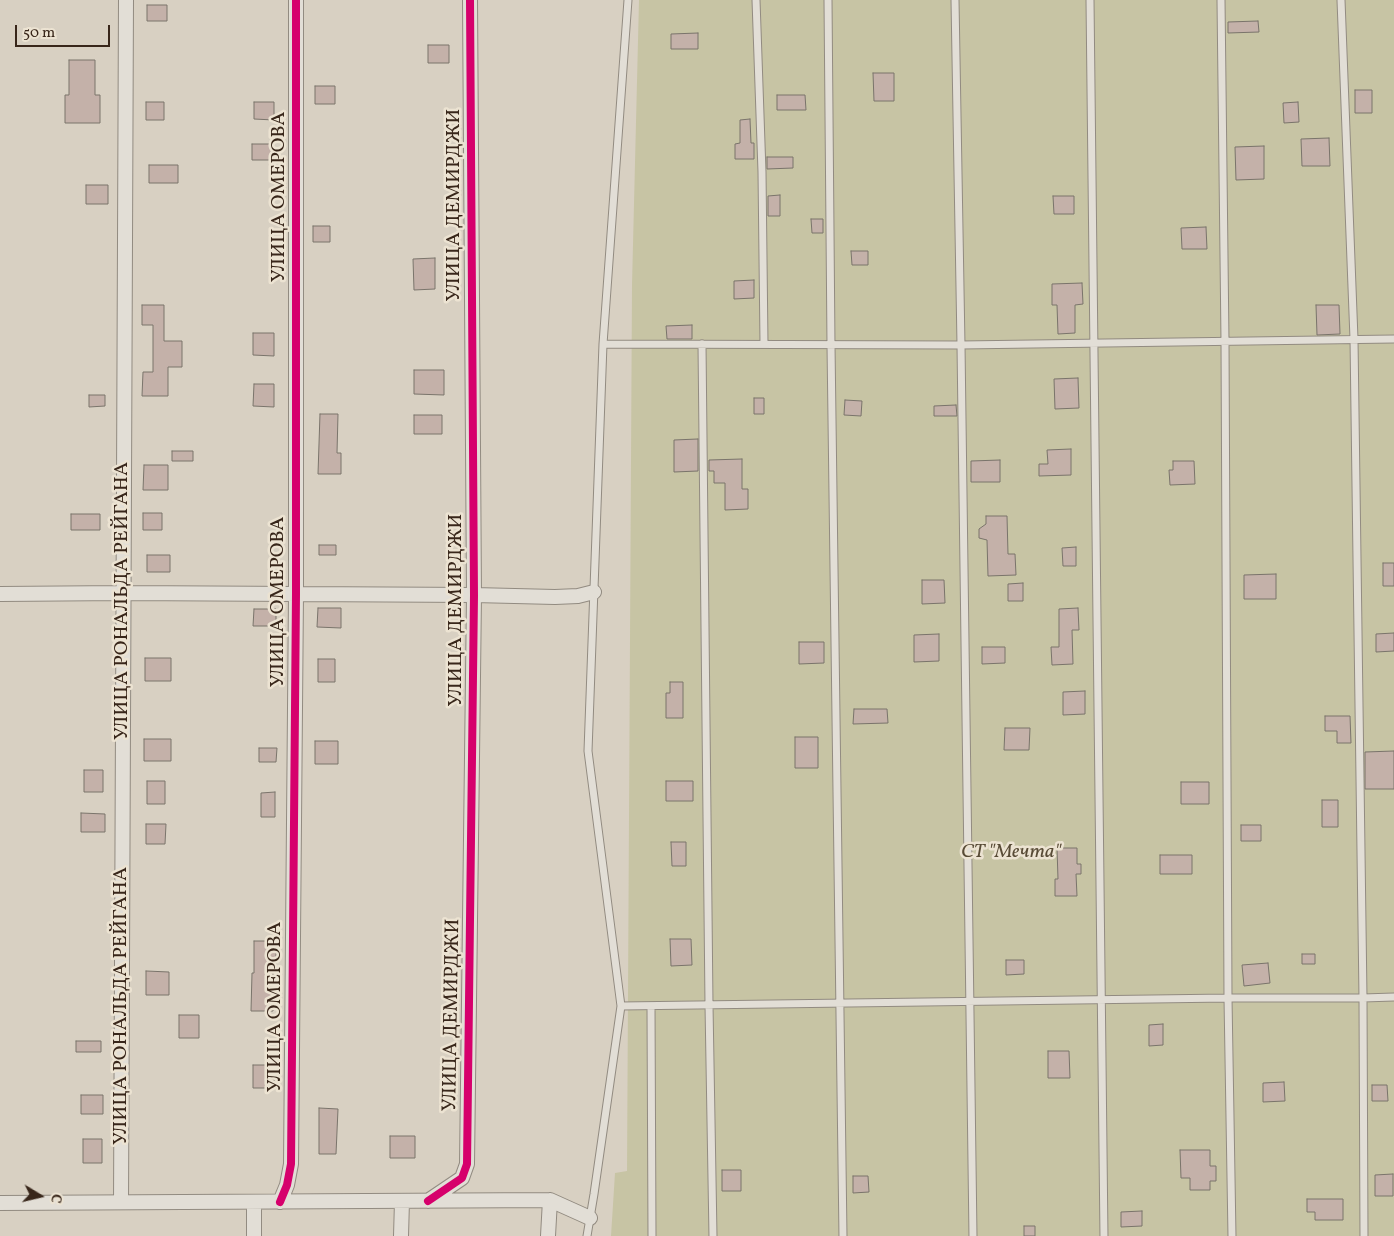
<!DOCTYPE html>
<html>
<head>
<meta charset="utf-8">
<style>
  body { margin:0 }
  #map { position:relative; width:1394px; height:1236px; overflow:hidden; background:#d8d0c2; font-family:Vollkorn,serif }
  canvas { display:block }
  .north { position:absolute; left:15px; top:1171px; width:50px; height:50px; -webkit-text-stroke:4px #ece3d2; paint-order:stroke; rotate:99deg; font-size:14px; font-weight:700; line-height:20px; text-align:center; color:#38261a }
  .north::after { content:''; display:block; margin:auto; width:18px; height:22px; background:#38261a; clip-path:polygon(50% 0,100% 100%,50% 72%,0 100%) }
  .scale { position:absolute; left:15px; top:25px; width:95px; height:22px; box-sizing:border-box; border:2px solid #38261a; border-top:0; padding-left:6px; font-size:15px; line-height:18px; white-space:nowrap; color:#38261a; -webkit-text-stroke:4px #ece3d2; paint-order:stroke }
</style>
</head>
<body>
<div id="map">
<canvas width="1394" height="1236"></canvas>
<div class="north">С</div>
<div class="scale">50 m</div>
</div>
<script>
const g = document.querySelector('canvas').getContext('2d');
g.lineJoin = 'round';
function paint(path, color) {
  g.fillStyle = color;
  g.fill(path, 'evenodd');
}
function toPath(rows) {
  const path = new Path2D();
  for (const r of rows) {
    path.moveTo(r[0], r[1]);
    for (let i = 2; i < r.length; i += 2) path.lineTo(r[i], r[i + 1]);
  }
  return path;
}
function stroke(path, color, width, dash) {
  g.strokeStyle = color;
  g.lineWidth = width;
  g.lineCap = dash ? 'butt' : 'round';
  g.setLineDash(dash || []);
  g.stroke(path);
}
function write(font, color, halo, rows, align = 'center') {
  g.font = font + ' Vollkorn,serif';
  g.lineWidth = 5;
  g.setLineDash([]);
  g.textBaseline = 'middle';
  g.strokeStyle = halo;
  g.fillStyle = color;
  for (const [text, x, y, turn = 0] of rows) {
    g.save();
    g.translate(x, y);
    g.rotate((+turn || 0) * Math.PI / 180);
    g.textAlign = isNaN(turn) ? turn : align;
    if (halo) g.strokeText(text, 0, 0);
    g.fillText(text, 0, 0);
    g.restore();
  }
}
const green = toPath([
  [639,0,1394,0,1394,1236,611,1236,615,1173,627,1171,632,285]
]);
const building = toPath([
  [147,5,167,5,167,21,147,21,147,5],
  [1258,21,1259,32,1228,33,1228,22,1258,21],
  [698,33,698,49,671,49,671,34,698,33],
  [428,45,449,45,449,63,428,63,428,45],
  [69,60,95,60,95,95,100,95,100,123,65,123,65,95,69,95,69,60],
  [873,73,894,73,894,101,874,101,873,73],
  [315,86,335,86,335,104,315,104,315,86],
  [1355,90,1372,90,1372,113,1355,113,1355,90],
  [777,95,805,95,806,110,777,110,777,95],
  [146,102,164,102,164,120,146,120,146,102],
  [254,102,274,102,274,120,254,119,254,102],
  [1298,102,1299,122,1284,123,1283,103,1298,102],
  [750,119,751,143,754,143,754,159,735,159,735,144,740,143,740,120,750,119],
  [1329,138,1330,166,1302,166,1301,139,1329,138],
  [252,144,273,144,273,160,252,160,252,144],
  [1264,146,1264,179,1236,180,1235,147,1264,146],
  [767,157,793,157,793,168,767,169,767,157],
  [149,165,178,165,178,183,149,183,149,165],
  [86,185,108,185,108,204,86,204,86,185],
  [780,195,780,216,768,216,768,196,780,195],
  [1053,196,1074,196,1074,214,1054,214,1053,196],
  [811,219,823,219,823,233,812,233,811,219],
  [313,226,330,226,330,242,313,242,313,226],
  [1206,227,1207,249,1182,249,1181,228,1206,227],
  [851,251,868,251,868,265,852,265,851,251],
  [435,258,435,289,414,290,413,259,435,258],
  [754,280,754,298,734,299,734,281,754,280],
  [1082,283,1083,304,1075,305,1075,333,1058,334,1057,305,1052,305,1052,284,1082,283],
  [142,305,164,305,164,341,182,341,182,367,168,367,168,396,142,396,143,372,153,372,153,325,142,325,142,305],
  [1316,305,1339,305,1340,334,1317,335,1316,305],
  [692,325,692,339,667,339,666,326,692,325],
  [253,333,274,333,274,356,253,355,253,333],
  [414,370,444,370,444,395,414,394,414,370],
  [1078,378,1079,408,1055,409,1054,379,1078,378],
  [254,384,274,384,274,407,253,406,254,384],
  [89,395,105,395,105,406,89,407,89,395],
  [754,398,764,398,764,414,754,414,754,398],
  [845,400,862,401,861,416,844,415,845,400],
  [956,405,957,416,934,416,934,406,956,405],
  [320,414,338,414,337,453,341,453,341,474,318,474,320,414],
  [414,415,442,415,442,434,414,434,414,415],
  [698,439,698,471,674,472,674,440,698,439],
  [1071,449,1071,475,1039,476,1039,464,1048,464,1047,450,1071,449],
  [172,451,193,451,193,461,172,461,172,451],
  [742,459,742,489,748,489,748,509,725,510,725,483,714,483,714,471,709,471,709,460,742,459],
  [1000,460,1000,482,971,482,971,461,1000,460],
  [1173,461,1194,461,1195,484,1170,485,1169,470,1173,470,1173,461],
  [144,465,168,465,168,490,143,490,144,465],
  [143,513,162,513,162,530,143,530,143,513],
  [71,514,100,514,100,530,71,530,71,514],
  [986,516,1007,516,1008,554,1015,554,1016,575,988,576,987,540,979,538,979,529,986,524,986,516],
  [319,545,336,545,336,555,319,555,319,545],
  [1076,547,1076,566,1063,566,1062,548,1076,547],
  [147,555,170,555,170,572,147,572,147,555],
  [1383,563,1394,563,1394,586,1383,586,1383,563],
  [1276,574,1276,599,1244,599,1244,575,1276,574],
  [922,580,944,580,945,603,922,604,922,580],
  [1023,583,1023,601,1008,601,1008,584,1023,583],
  [318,608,341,608,341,628,317,627,318,608],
  [1078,608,1079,630,1072,630,1073,664,1052,665,1051,647,1059,647,1059,609,1078,608],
  [254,609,276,609,276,626,253,626,254,609],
  [1394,633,1394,651,1376,652,1376,634,1394,633],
  [939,634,939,661,914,662,914,635,939,634],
  [799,642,824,642,824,663,799,664,799,642],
  [982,647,1005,647,1005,663,982,664,982,647],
  [145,658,171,658,171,681,145,681,145,658],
  [318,659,335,659,335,682,318,682,318,659],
  [670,682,683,682,683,718,666,718,666,693,670,693,670,682],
  [1085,691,1085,714,1063,715,1063,692,1085,691],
  [854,709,887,709,888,723,853,724,854,709],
  [1325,716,1350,716,1351,743,1337,743,1337,731,1325,731,1325,716],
  [1005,728,1030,728,1029,750,1004,750,1005,728],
  [795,737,818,737,818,768,795,768,795,737],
  [144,739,171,739,171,761,144,761,144,739],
  [315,741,338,741,338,764,315,764,315,741],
  [259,748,277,748,276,762,259,762,259,748],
  [1394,751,1394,789,1365,789,1365,752,1394,751],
  [84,770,103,770,103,792,84,792,84,770],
  [147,781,165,781,165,804,147,804,147,781],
  [666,781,693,781,693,801,666,801,666,781],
  [1181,782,1209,782,1209,804,1181,804,1181,782],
  [275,792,275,817,261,817,261,793,275,792],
  [1322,800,1338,800,1338,827,1322,827,1322,800],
  [81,813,105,814,105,832,81,832,81,813],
  [146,824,166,824,165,844,146,844,146,824],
  [1241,825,1261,825,1261,841,1241,841,1241,825],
  [671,842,686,842,686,866,672,866,671,842],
  [1057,848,1077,848,1077,864,1081,864,1081,874,1076,874,1077,896,1055,896,1055,879,1058,879,1057,848],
  [1160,855,1192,855,1192,874,1160,874,1160,855],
  [670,939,691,939,692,965,671,966,670,939],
  [254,941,276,941,276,967,273,967,273,1011,251,1011,252,973,254,973,254,941],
  [1302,954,1315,954,1315,964,1302,964,1302,954],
  [1006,960,1024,960,1024,974,1006,975,1006,960],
  [1268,963,1270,983,1244,986,1242,965,1268,963],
  [146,971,169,972,169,995,146,995,146,971],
  [179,1015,199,1015,199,1038,179,1038,179,1015],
  [1163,1024,1163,1045,1149,1046,1149,1025,1163,1024],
  [76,1041,101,1041,101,1052,76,1052,76,1041],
  [1048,1051,1069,1051,1070,1078,1048,1078,1048,1051],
  [253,1065,274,1065,274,1088,253,1088,253,1065],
  [1284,1082,1285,1101,1263,1102,1263,1083,1284,1082],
  [1372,1085,1387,1085,1388,1101,1372,1101,1372,1085],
  [81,1095,103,1095,103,1114,81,1114,81,1095],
  [319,1108,338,1109,336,1154,319,1154,319,1108],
  [390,1136,415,1136,415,1158,390,1158,390,1136],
  [83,1139,102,1139,102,1163,83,1163,83,1139],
  [1180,1150,1210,1150,1210,1166,1216,1166,1216,1181,1210,1181,1210,1190,1190,1190,1190,1178,1181,1178,1180,1150],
  [722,1170,741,1170,741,1191,722,1191,722,1170],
  [1393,1174,1393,1196,1375,1196,1375,1175,1393,1174],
  [853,1176,868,1176,869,1192,853,1193,853,1176],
  [1307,1199,1343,1199,1343,1220,1315,1220,1315,1212,1307,1212,1307,1199],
  [1142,1211,1142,1226,1121,1227,1121,1212,1142,1211],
  [1024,1226,1035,1226,1035,1236,1024,1236,1024,1226]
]);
const lane = toPath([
  [756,0,762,172,764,344],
  [828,0,831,345,843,1236],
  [955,0,961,345,973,1236],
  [1090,0,1104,1236],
  [1221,0,1225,341,1228,998,1232,1236],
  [1341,0,1354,339,1363,998,1364,1236],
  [603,344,961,345,1394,339],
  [702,344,709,1005,713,1236],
  [621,1006,1228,998,1363,998,1394,997],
  [651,1006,652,1236],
  [587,1236,594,1194,621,1006,588,751,603,344,628,0]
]);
const street = toPath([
  [0,594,123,593,474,595,555,597,578,596,594,592],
  [428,1201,462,1178,467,1164,474,595,470,0],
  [121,1202,126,0],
  [280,1202,287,1185,291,1164,296,594,296,0],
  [0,1203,550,1200,590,1218],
  [254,1236,254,1202],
  [401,1236,402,1201],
  [548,1236,550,1200]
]);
const cycleway = toPath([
  [428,1201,462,1178,467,1164,474,595,470,0],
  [280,1202,287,1185,291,1164,296,594,296,0]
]);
const streetNames = [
  ["УЛИЦА ОМЕРОВА",280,197,-90],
  ["УЛИЦА ДЕМИРДЖИ",455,205,-90],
  ["УЛИЦА РОНАЛЬДА РЕЙГАНА",123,601,-90],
  ["УЛИЦА ОМЕРОВА",279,602,-90],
  ["УЛИЦА ДЕМИРДЖИ",457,610,-90],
  ["УЛИЦА РОНАЛЬДА РЕЙГАНА",122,1006,-90],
  ["УЛИЦА ОМЕРОВА",276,1007,-90],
  ["УЛИЦА ДЕМИРДЖИ",453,1015,-89]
];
const parkNames = [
  ["СТ \"Мечта\"",1011,853]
];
paint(green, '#c7c4a4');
paint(building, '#c4b1a9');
stroke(building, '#7a746b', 1);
stroke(lane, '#928b81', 9);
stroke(street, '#928b81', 16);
stroke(lane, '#e2ded6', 7);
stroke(street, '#e2ded6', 14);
stroke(cycleway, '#d6006c', 8);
write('20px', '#38261a', '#ece3d2', streetNames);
write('italic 20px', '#584b36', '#ece3d2', parkNames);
</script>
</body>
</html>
